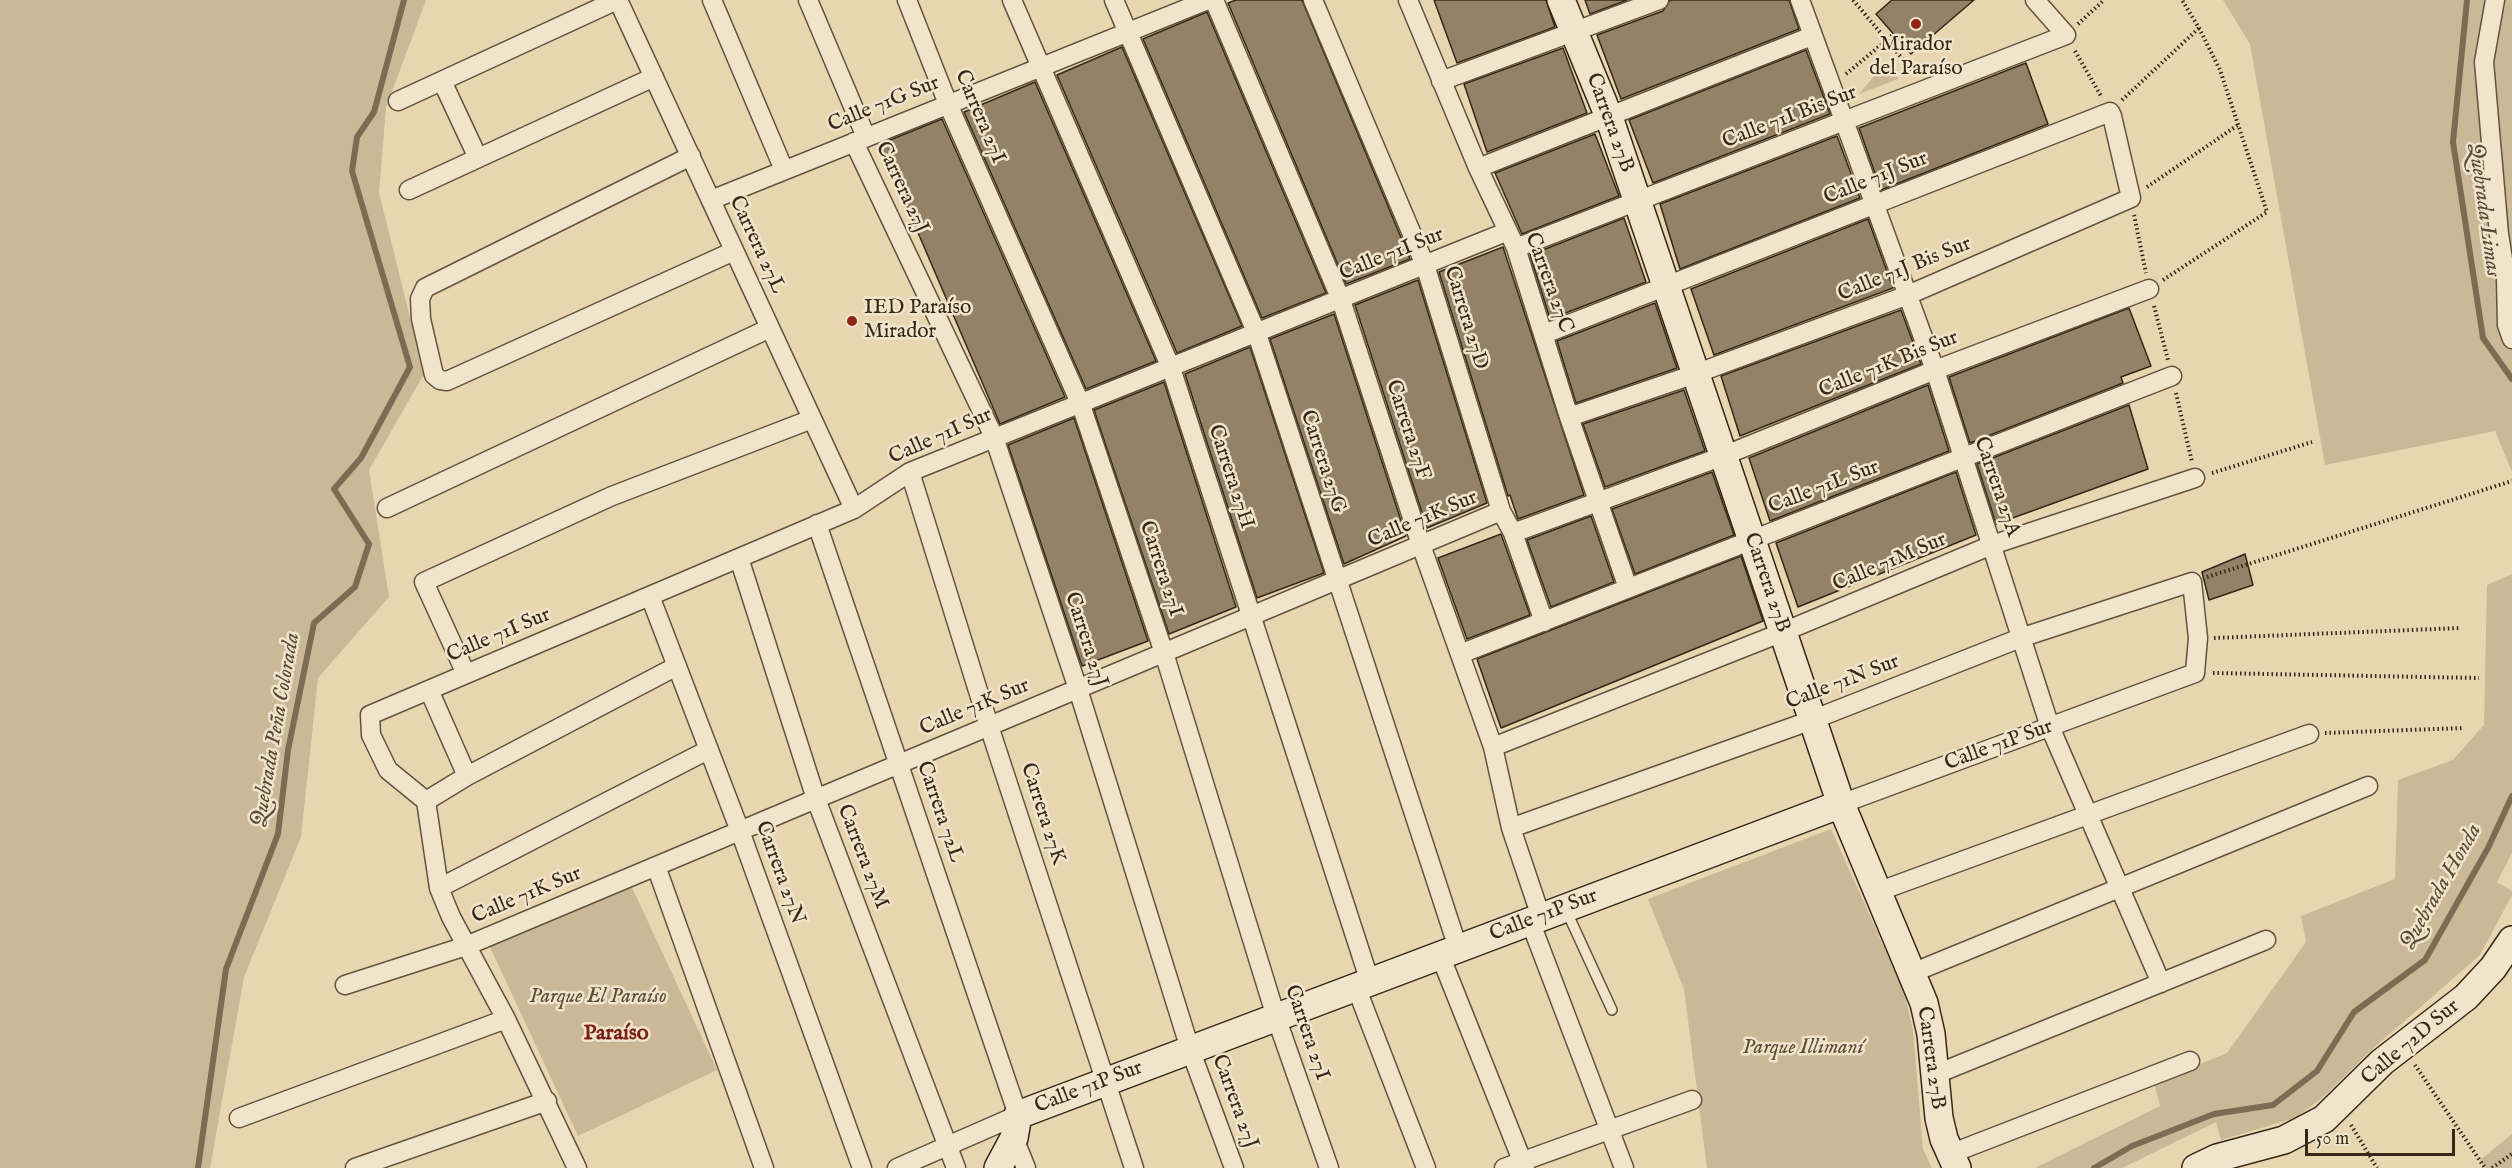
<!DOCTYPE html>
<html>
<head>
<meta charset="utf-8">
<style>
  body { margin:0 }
  #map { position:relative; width:2512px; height:1168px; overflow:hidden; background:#e8d6b1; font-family:"IM FELL English",serif }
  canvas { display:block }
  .scale { position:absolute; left:2305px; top:1129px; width:150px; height:27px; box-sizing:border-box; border:3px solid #372717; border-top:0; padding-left:8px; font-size:18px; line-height:21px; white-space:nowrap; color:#372717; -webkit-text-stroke:4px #f0e4cc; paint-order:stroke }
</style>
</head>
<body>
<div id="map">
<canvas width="2512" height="1168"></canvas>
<div class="scale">50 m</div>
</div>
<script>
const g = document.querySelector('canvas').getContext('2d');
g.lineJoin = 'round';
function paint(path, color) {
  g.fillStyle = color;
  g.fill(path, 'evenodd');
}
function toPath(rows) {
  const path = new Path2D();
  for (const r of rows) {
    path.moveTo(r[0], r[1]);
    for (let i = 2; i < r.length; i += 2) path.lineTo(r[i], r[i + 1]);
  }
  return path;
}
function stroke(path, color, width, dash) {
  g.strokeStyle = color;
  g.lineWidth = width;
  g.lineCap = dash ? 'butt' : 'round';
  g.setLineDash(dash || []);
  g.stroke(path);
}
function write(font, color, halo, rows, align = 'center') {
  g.font = font + ' "IM FELL English",serif';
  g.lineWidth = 5;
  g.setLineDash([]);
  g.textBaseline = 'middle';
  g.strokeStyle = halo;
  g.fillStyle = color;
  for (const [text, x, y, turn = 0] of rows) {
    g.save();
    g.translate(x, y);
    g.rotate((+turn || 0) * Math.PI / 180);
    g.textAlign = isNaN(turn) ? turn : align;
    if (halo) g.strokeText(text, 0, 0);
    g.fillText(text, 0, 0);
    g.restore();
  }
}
const green = toPath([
  [0,0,426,0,386,108,379,193,424,374,369,470,389,597,318,678,301,837,244,977,210,1168,0,1168],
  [2223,0,2512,0,2512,472,2495,431,2325,465,2250,44],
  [1886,62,1894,67,1898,79,1859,94],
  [2512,574,2512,853,2497,882,2512,891,2512,895,2480,955,2377,1045,2321,1099,2295,1118,2221,1140,2216,1122,2122,1168,2035,1168,2160,1106,2154,1083,2227,1053,2306,942,2301,916,2395,879,2398,780,2453,760,2484,725,2487,585],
  [1831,829,1904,992,1913,1030,1923,1149,1932,1168,1707,1168,1684,989,1648,899],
  [629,881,717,1070,578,1136,490,947],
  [2512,1134,2512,1168,2485,1168,2480,1160]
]);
const stream = toPath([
  [2467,0,2453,142,2483,338,2512,379],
  [198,1168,226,969,278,834,288,750,314,623,355,587,369,544,334,489,361,458,410,367,352,171,357,137,374,112,404,0],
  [2094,1168,2132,1146,2214,1114,2273,1105,2317,1071,2354,1012,2425,960,2488,848,2512,796]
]);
const building = toPath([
  [1236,0,1302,0,1410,259,1346,284,1228,3,1236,0],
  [1434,0,1546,0,1555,27,1457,63,1434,0],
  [1585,0,1627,0,1590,14,1585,0],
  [1670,0,1789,0,1799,29,1621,99,1597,35,1663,11,1670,0],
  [1892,0,1974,0,1911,54,1876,14,1892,0],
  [1207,12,1326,293,1262,318,1143,39,1207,12],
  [1122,47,1242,326,1177,353,1057,75,1122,47],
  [1563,48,1587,113,1487,152,1464,84,1563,48],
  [1806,50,1830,114,1653,183,1629,120,1806,50],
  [2026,63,2048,124,1881,190,1859,128,2026,63],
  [1035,82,1156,361,1086,389,964,112,1035,82],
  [942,119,1065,397,1000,424,880,144,942,119],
  [1595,134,1619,196,1522,234,1495,173,1595,134],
  [1837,136,1860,198,1680,269,1660,204,1837,136],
  [1624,218,1646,282,1550,319,1530,255,1624,218],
  [1868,219,1893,288,1714,355,1691,289,1868,219],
  [1503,247,1584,495,1518,519,1510,495,1508,496,1439,272,1503,247],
  [1418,280,1487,503,1427,528,1355,305,1418,280],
  [1655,303,1677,368,1576,403,1557,341,1655,303],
  [2129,308,2151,366,2121,377,2123,383,1970,443,1949,377,2129,308],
  [1901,310,1921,364,1740,436,1721,376,1901,310],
  [1334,314,1406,536,1344,564,1270,339,1334,314],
  [1250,347,1324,573,1257,598,1185,374,1250,347],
  [1164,382,1236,607,1169,634,1094,410,1164,382],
  [1928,385,1949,451,1770,521,1749,458,1928,385],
  [1684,390,1705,451,1605,487,1583,424,1684,390],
  [2129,405,2148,469,1996,524,1977,464,2129,405],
  [1074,418,1148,641,1082,666,1008,445,1074,418],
  [1712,472,1734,535,1635,574,1612,509,1712,472],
  [1956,472,1976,535,1798,607,1776,543,1956,472],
  [1591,516,1614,582,1551,607,1527,540,1591,516],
  [1501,534,1530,615,1467,639,1438,558,1501,534],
  [2245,554,2253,585,2209,600,2202,572,2245,554],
  [1741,556,1763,621,1501,728,1477,659,1741,556]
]);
const path = toPath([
  [1853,0,1916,75],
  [2078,24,2104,0],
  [2075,51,2101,96],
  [1846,74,1894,34],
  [2122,100,2199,28],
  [2147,187,2238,125],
  [2134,215,2146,273],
  [2163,280,2267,212,2220,70,2199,28,2182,0],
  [2154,306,2168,360],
  [2176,393,2192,462],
  [2212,473,2312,442],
  [2207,577,2512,481],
  [2214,638,2460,628],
  [2213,673,2479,678],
  [2325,733,2464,728],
  [2415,1065,2485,1168],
  [2351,1125,2377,1168],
  [2492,1168,2512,1154]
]);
const lane = toPath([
  [1566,910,1612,1010]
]);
const street = toPath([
  [618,0,854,509],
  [712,0,784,170],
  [808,0,866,137],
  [907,0,948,104,1081,405,1164,653,1276,1017,1329,1168],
  [1012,0,1171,368,1370,982],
  [1114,0,1257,334,1458,948],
  [1214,0,1341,300,1421,545,1493,747,1511,828,1541,917],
  [1313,0,1425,265,1501,511,1513,533,1544,622],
  [1408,0,1478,168,1516,248,1569,417,1628,588],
  [1800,0,1935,370,2050,727,2161,983],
  [2495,0,2484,62,2499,234,2506,278,2507,325,2512,339],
  [442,81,478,158],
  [1441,81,1659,0],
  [398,101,617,0],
  [854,142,994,437,1078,689,1190,1049,1234,1168],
  [691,156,425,288,420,299,421,319,434,375,440,380,447,381,734,251],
  [1478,168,1812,36],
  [409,190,654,77],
  [711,200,1208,0],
  [1516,248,2066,35,2035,0],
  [1544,334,2110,112,2112,116,2131,198,1908,295,1695,374,1569,417],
  [910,472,989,726,1134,1168],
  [387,508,770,328],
  [817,524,1018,1115,897,1168],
  [1513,533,1723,456,1935,370,2149,289],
  [739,558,816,799,956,1168],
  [650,596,740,831,862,1168],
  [1460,654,2172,376],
  [466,674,424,582,612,496,812,419],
  [429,690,467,776],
  [1493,747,1783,632,1992,545,2195,478],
  [426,801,388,770,371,735,370,715,854,509,910,472,1506,232],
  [426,801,439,888,451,917,506,1019,577,1168],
  [426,801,467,776,677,666],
  [1511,828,1812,720,2023,637,2192,582,2198,638,2195,673,1841,804],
  [656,866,764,1168],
  [439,888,708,750],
  [1877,892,2309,734],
  [1530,921,1624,1168],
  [1440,955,1525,1168],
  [1912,973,2368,786],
  [345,985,466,946,1501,511],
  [1356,987,1426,1168],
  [1934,1075,2266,940],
  [239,1118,506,1019],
  [1014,1138,1026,1168],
  [1950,1154,2190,1061],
  [355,1168,547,1101],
  [1504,1168,1692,1100]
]);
const secondary = toPath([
  [1561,0,1609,117,1841,804,1924,1003,1931,1034,1939,1118,1944,1139,1957,1168],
  [998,1168,1014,1138,1018,1115,1841,804],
  [2196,1168,2217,1158,2284,1140,2324,1119,2382,1062,2466,997,2493,968,2512,940]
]);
const markers = [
  [1916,24,6,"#8f2418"],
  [852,321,6,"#8f2418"]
];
const poiNames = [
  ["Mirador",1916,46],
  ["del Paraíso",1916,70],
  ["IED Paraíso",864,309,"left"],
  ["Mirador",864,333,"left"]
];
const streetNames = [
  ["Calle 71G Sur",884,105,-22],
  ["Carrera 27I",979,117,67],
  ["Calle 71I Bis Sur",1790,118,-21],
  ["Carrera 27B",1609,123,70],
  ["Calle 71J Sur",1876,179,-22],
  ["Carrera 27J",901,188,65],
  ["Carrera 27L",756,245,65],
  ["Calle 71I Sur",1392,255,-22],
  ["Calle 71J Bis Sur",1905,270,-22],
  ["Carrera 27C",1548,283,70],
  ["Carrera 27D",1465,318,73],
  ["Calle 71K Bis Sur",1889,365,-22],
  ["Carrera 27F",1407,430,72],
  ["Calle 71I Sur",941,437,-24],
  ["Carrera 27G",1322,462,72],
  ["Carrera 27H",1230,477,72],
  ["Carrera 27A",1996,487,71],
  ["Calle 71L Sur",1824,488,-21],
  ["Calle 71K Sur",1423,520,-23],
  ["Calle 71M Sur",1890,563,-23],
  ["Carrera 27I",1160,569,72],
  ["Carrera 27B",1766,583,71],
  ["Calle 71I Sur",499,636,-23],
  ["Carrera 27J",1085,640,72],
  ["Calle 71N Sur",1843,683,-21],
  ["Calle 71K Sur",975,708,-23],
  ["Calle 71P Sur",1999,746,-20],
  ["Carrera 72L",939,812,71],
  ["Carrera 27K",1042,814,72],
  ["Carrera 27M",862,857,69],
  ["Carrera 27N",779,873,70],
  ["Calle 71K Sur",527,896,-23],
  ["Calle 71P Sur",1544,916,-21],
  ["Carrera 27I",1306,1033,71],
  ["Calle 72D Sur",2411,1043,-40],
  ["Carrera 27B",1930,1058,82],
  ["Calle 71P Sur",1089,1088,-21],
  ["Carrera 27J",1234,1102,70]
];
const parkNames = [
  ["Parque El Paraíso",598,998],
  ["Parque Illimaní",1803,1049]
];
const waterNames = [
  ["Quebrada Limas",2483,210,82],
  ["Quebrada Peña Colorada",277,730,-80],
  ["Quebrada Honda",2442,887,-60]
];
const neighbourhoodNames = [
  ["Paraíso",616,1034]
];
paint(green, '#cab897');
stroke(stream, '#7d6c54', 6);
paint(building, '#938267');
stroke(building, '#372717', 1.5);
stroke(lane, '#63533e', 12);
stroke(street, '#63533e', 21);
stroke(secondary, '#372717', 30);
stroke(path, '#372717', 4, [1.5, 3]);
stroke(lane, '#f0e4cc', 9);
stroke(street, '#f0e4cc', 18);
stroke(secondary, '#f0e4cc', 27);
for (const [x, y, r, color] of markers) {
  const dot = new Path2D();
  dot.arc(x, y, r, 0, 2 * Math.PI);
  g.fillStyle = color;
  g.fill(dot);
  stroke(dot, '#f0e4cc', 2);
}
write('21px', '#372717', '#f0e4cc', poiNames);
write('21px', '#372717', '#f0e4cc', streetNames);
write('italic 21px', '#5c4b37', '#f0e4cc', parkNames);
write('italic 22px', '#5a4a36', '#f0e4cc', waterNames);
write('bold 22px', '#7a1f14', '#f0e4cc', neighbourhoodNames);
</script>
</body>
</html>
